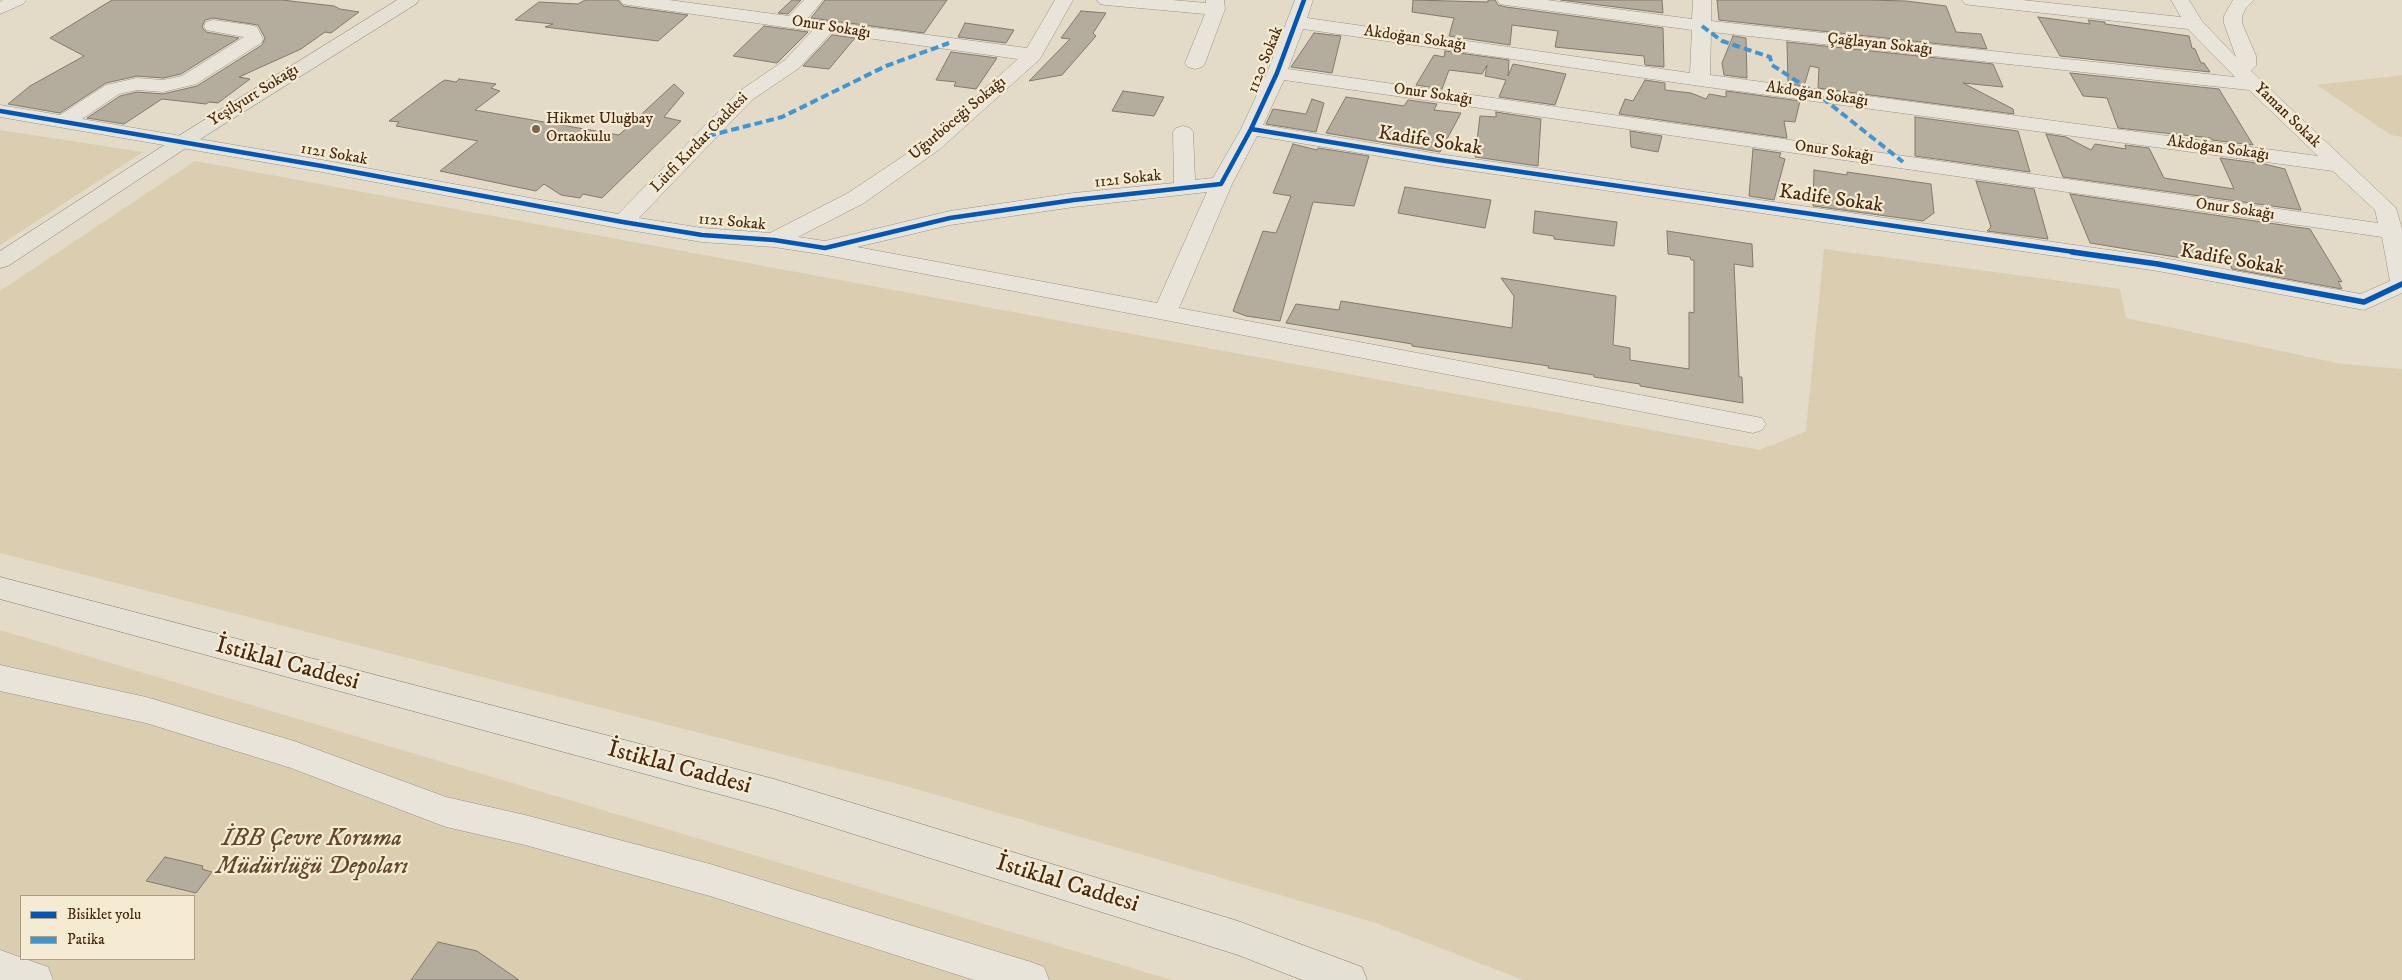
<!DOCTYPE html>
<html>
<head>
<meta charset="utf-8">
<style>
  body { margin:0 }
  #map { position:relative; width:2402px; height:980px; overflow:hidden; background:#e3dbc7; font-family:"IM FELL DW Pica",serif }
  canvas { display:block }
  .legend { position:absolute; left:20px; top:895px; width:175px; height:65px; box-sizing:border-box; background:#f5ebd2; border:1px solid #af9d84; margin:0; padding:6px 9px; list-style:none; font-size:15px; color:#472810 }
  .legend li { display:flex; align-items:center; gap:10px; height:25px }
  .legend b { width:25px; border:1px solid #af9d84 }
</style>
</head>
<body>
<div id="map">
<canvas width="2402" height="980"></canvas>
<ul class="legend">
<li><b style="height:6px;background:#0057b8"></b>Bisiklet yolu</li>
<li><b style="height:6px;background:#4096d3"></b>Patika</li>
</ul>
</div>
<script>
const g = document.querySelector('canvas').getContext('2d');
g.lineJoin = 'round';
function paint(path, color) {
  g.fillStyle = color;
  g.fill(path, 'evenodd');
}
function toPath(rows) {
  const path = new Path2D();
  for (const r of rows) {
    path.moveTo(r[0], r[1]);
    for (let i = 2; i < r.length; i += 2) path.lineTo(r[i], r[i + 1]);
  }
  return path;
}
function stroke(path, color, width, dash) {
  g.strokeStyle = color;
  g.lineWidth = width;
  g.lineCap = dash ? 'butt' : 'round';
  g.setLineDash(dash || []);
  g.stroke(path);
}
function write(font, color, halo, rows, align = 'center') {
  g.font = font + ' "IM FELL DW Pica",serif';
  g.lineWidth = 4.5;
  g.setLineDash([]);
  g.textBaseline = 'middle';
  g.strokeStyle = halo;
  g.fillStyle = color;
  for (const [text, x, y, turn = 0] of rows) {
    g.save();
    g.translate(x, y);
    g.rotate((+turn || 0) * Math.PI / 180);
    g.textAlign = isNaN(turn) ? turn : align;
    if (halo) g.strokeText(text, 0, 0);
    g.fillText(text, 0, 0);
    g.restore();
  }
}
const green = toPath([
  [2402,75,2402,137,2391,135,2317,85],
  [0,130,143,152,0,245],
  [195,161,1760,450,1806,431,1824,249,2120,289,2126,318,2342,364,2402,369,2402,980,1523,980,1376,923,906,786,0,553,0,291],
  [0,630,1172,980,0,980],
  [21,896,194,896,194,959,21,959]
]);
const building = toPath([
  [112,0,282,0,334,6,340,9,359,12,331,33,325,32,301,49,239,77,250,79,218,103,209,102,206,104,162,99,124,124,87,118,120,96,137,92,163,94,197,86,262,45,265,38,258,25,213,18,205,20,202,27,206,32,239,38,181,74,163,78,137,76,106,83,60,113,8,104,30,86,84,56,50,38,112,0],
  [585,0,618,0,623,6,688,15,658,41,545,27,553,24,515,20,539,2,578,4,585,0],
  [792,0,801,0,788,14,778,13,792,0],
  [825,0,947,0,924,33,811,18,825,0],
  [1413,0,1488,2,1488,0,1495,0,1498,5,1506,7,1663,28,1664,67,1645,65,1644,56,1555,47,1558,31,1512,25,1510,45,1449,36,1454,18,1412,12,1413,0],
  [1561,0,1662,0,1663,13,1561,0],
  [1717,0,1868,0,1906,1,1946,6,1956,32,1981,34,1987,49,1719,20,1717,0],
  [1081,11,1106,13,1093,33,1096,36,1062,75,1029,81,1070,39,1061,38,1081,11],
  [2038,17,2090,24,2088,20,2105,22,2105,24,2189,36,2192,48,2195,49,2201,63,2204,63,2210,72,2060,56,2038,17],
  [965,23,1014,30,1006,43,958,37,965,23],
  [764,26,808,32,777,63,733,56,764,26],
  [1314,33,1341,36,1332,73,1291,67,1314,33],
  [832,35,855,38,829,69,803,66,832,35],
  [1733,36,1746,38,1747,78,1724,75,1722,63,1733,36],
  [1787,42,1993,64,2003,87,1963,83,2013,109,2014,114,1818,88,1819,68,1810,66,1804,86,1788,84,1787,42],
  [1445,51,1509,60,1508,76,1513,64,1566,74,1555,105,1499,97,1506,80,1485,76,1487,65,1482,74,1449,70,1442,89,1416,85,1434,55,1444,57,1445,51],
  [951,52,997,58,976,89,954,86,956,82,936,80,951,52],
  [2070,73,2219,89,2253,145,2212,140,2211,138,2118,128,2107,98,2083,96,2070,73],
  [459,79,496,84,491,88,500,91,475,110,619,135,674,84,684,93,664,117,681,121,602,198,583,194,580,198,561,195,544,184,536,191,440,171,478,141,407,128,396,126,399,122,389,121,440,83,445,80,456,82,459,79],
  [1645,80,1665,83,1665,90,1691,93,1706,99,1709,94,1726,97,1726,91,1800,101,1795,122,1784,121,1787,138,1619,114,1625,99,1633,101,1645,80],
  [1123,91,1164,97,1154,116,1112,111,1123,91],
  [1346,97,1404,106,1408,100,1437,104,1434,110,1461,113,1440,152,1326,133,1346,97],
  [1312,99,1324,103,1316,132,1266,124,1273,109,1306,114,1312,99],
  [1496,112,1541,119,1538,166,1475,157,1480,116,1496,117,1496,112],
  [1915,117,2018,131,2030,172,1915,156,1915,117],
  [1630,131,1662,136,1658,152,1631,147,1630,131],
  [2046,134,2066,137,2091,150,2095,144,2126,149,2125,145,2149,148,2164,178,2234,189,2220,158,2264,164,2285,169,2301,210,2063,177,2046,134],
  [1293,144,1317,150,1318,148,1369,156,1354,206,1313,202,1280,321,1246,316,1233,311,1263,231,1276,233,1291,196,1273,193,1293,144],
  [1753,149,1781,153,1779,157,1785,159,1774,200,1749,196,1753,149],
  [1814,170,1847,175,1847,172,1931,184,1934,213,1923,221,1813,206,1814,170],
  [1976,181,2034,189,2048,239,1987,231,1991,227,1976,181],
  [1405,187,1491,200,1485,228,1398,213,1405,187],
  [2070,194,2310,229,2342,282,2338,281,2342,289,2232,269,2231,266,2090,243,2070,194],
  [1535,211,1617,222,1614,246,1554,239,1554,236,1533,233,1535,211],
  [1667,231,1752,244,1753,267,1734,264,1739,377,1742,377,1743,403,1640,386,1640,384,1594,377,1594,375,1548,368,1549,366,1412,346,1412,344,1286,323,1296,304,1339,310,1341,301,1512,328,1514,296,1501,278,1616,296,1613,345,1630,348,1630,360,1689,369,1689,312,1694,313,1694,260,1691,260,1690,257,1668,254,1667,231],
  [165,857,203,866,202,869,212,872,196,893,146,881,165,857],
  [438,942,477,951,519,980,411,980,438,942]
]);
const minor = toPath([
  [3,0,26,0,23,4,0,14,0,2,3,0],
  [620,0,669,0,789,16,804,0,823,0,807,19,1027,48,1055,0,1073,0,1040,59,940,149,864,203,798,237,825,241,950,211,1074,193,1174,183,1173,132,1176,128,1183,126,1190,128,1193,132,1195,180,1213,178,1241,129,1267,73,1295,0,1313,0,1307,18,1690,73,1692,30,1506,5,1500,4,1497,0,1547,0,1692,19,1693,0,1711,0,1711,21,2235,77,2188,29,1971,5,1965,4,1962,0,2022,0,2181,17,2171,0,2189,0,2202,21,2236,57,2224,23,2224,16,2233,0,2254,0,2246,8,2242,16,2242,23,2256,56,2256,66,2251,71,2396,208,2402,229,2402,293,2364,310,2158,271,1439,166,1257,136,1232,184,1179,308,1762,418,1766,424,1762,430,1753,433,826,255,774,247,702,242,623,229,322,172,0,117,0,105,60,115,106,85,137,78,163,80,182,76,244,37,206,30,204,26,206,22,213,20,250,25,257,27,263,39,261,43,196,84,163,92,137,90,119,94,82,119,322,160,618,214,738,92,785,60,812,31,629,5,623,4,620,0],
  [1303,29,1700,86,2333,171,2375,210,2378,223,1288,69,1303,29],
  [1711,32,2249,90,2318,156,1710,75,1711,32],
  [831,33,1018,59,926,141,848,193,770,233,702,228,639,218,752,100,799,68,831,33],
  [1284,80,2382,237,2390,281,2361,294,2158,257,1439,154,1263,125,1284,80],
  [1207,192,1157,303,857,247,950,225,1074,207,1207,192],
  [1097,0,1172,0,1206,3,1206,0,1224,0,1225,9,1205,63,1202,67,1195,69,1188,67,1185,63,1205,14,1106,5,1100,4,1097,0],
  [0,665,146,697,294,741,446,797,525,815,710,864,1031,962,1044,967,1049,980,974,980,710,896,525,845,446,827,291,768,146,723,0,691,0,665],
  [0,950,48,967,53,980,0,980,0,950]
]);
const major = toPath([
  [397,0,419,0,416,4,186,148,8,266,0,268,0,251,172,140,397,0],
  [0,577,774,779,1238,921,1362,967,1367,980,1302,980,1238,955,774,809,0,599,0,577]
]);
const quiet = toPath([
  [1702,26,1722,41,1770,57,1772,65,1820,96,1903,162],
  [708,136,782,117,886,66,949,43]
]);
const cyclewayFar1 = toPath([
  [0,111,322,166,623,222,702,235,774,240,825,248,950,218,1074,200,1221,184,1251,129,1277,73,1304,0],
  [1251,129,1439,160,2081,253]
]);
const cycleway = toPath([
  [2072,252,2158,264,2364,302,2402,284]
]);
const markers = [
  [536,129,5,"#7e6750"]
];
const farStreetnames = [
  ["Onur Sokağı",831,28,9],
  ["Akdoğan Sokağı",1415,39,8],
  ["Çağlayan Sokağı",1880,45,6],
  ["1120 Sokak",1266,60,-68],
  ["Onur Sokağı",1433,95,8],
  ["Akdoğan Sokağı",1817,95,8],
  ["Yeşilyurt Sokağı",254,96,-32],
  ["Yaman Sokak",2287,116,44],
  ["Uğurböceği Sokağı",958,119,-40],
  ["Lütfi Kırdar Caddesi",700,143,-46],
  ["Akdoğan Sokağı",2218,149,8],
  ["Onur Sokağı",1834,152,8],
  ["1121 Sokak",334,155,10],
  ["1121 Sokak",1128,180,-6],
  ["Onur Sokağı",2235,210,8],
  ["1121 Sokak",732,223,5]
];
const farPoinames = [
  ["Hikmet Uluğbay",546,120],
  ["Ortaokulu",546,138]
];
const streetNames = [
  ["Kadife Sokak",1430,142,9],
  ["Kadife Sokak",1831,200,8],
  ["Kadife Sokak",2232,261,10]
];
const nearStreetnames = [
  ["İstiklal Caddesi",287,665,15],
  ["İstiklal Caddesi",679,769,15],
  ["İstiklal Caddesi",1067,885,17]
];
const nearParknames = [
  ["İBB Çevre Koruma",312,840],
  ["Müdürlüğü Depoları",312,868]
];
paint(green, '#dacdb0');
paint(building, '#b4ac9d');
stroke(building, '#837a6c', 1);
stroke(minor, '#9a9283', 1);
stroke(major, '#837a6c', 1);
paint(minor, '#e9e4da');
paint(major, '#e5e0d4');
stroke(quiet, '#4096d3', 4, [8, 4]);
stroke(cyclewayFar1, '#0057b8', 4.5);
stroke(cycleway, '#0057b8', 5.5);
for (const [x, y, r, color] of markers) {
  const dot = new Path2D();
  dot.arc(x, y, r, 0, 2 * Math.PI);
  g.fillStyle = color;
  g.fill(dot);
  stroke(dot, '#f5ebd2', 2);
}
write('16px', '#472810', '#f5ebd2', farStreetnames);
write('16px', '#472810', '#f5ebd2', farPoinames, 'left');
write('20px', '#472810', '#f5ebd2', streetNames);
write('24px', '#472810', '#f5ebd2', nearStreetnames);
write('italic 24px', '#63472c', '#f5ebd2', nearParknames);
</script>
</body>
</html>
